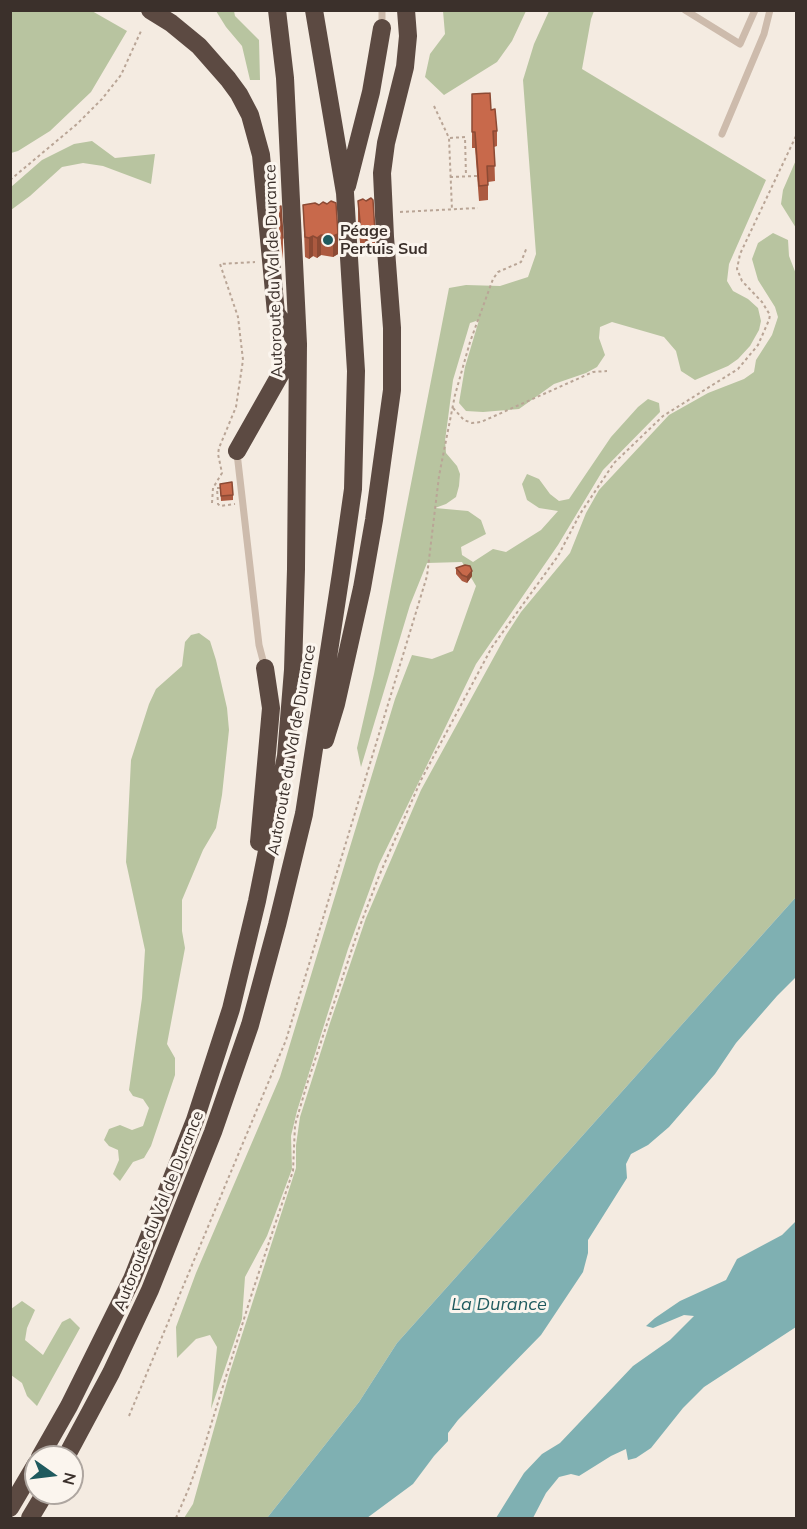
<!DOCTYPE html>
<html>
<head>
<meta charset="utf-8">
<style>
  body { margin:0 }
  #map { position:relative; width:807px; height:1529px; overflow:hidden; background:#f4ebe1; font-family:Mulish,sans-serif }
  canvas { display:block }
  .frame { position:absolute; inset:0; border:12px solid #3b302b; pointer-events:none }
  .north { position:absolute; left:24px; top:1445px; width:60px; height:60px; box-sizing:border-box; background:#fbf5ee; border:2px solid #aea6a0; border-radius:50%; rotate:104deg; font-size:16px; font-weight:700; line-height:24px; text-align:center; color:#3b302b }
  .north::after { content:''; display:block; margin:auto; width:21px; height:27px; background:#1f5a5e; clip-path:polygon(50% 0,100% 100%,50% 72%,0 100%) }
</style>
</head>
<body>
<div id="map">
<canvas width="807" height="1529"></canvas>
<div class="frame"></div>
<div class="north">N</div>
</div>
<script>
const g = document.querySelector('canvas').getContext('2d');
g.lineJoin = 'round';
function paint(path, color) {
  g.fillStyle = color;
  g.fill(path, 'evenodd');
}
function toPath(rows) {
  const path = new Path2D();
  for (const r of rows) {
    path.moveTo(r[0], r[1]);
    for (let i = 2; i < r.length; i += 2) path.lineTo(r[i], r[i + 1]);
  }
  return path;
}
function stroke(path, color, width, dash) {
  g.strokeStyle = color;
  g.lineWidth = width;
  g.lineCap = dash ? 'butt' : 'round';
  g.setLineDash(dash || []);
  g.stroke(path);
}
function write(font, color, halo, rows, align = 'center') {
  g.font = font + ' Mulish,sans-serif';
  g.lineWidth = 6;
  g.setLineDash([]);
  g.textBaseline = 'middle';
  g.strokeStyle = halo;
  g.fillStyle = color;
  for (const [text, x, y, turn = 0] of rows) {
    g.save();
    g.translate(x, y);
    g.rotate((+turn || 0) * Math.PI / 180);
    g.textAlign = isNaN(turn) ? turn : align;
    if (halo) g.strokeText(text, 0, 0);
    g.fillText(text, 0, 0);
    g.restore();
  }
}
const green = toPath([
  [10,11,92,11,127,31,91,92,50,131,18,151,11,153],
  [216,11,234,11,235,16,259,40,260,80,250,80,242,46,226,27],
  [443,11,526,11,512,41,497,62,444,95,425,77,430,54,445,34],
  [549,11,594,11,591,19,582,69,766,180,729,264,727,281,733,291,748,299,758,308,761,321,759,330,750,346,738,359,728,366,695,380,681,371,676,351,664,337,612,322,600,327,599,338,605,355,597,367,586,373,554,384,519,409,483,412,466,411,459,403,465,367,479,320,470,323,453,380,445,441,446,453,457,466,460,474,459,486,456,497,446,504,435,508,468,511,481,520,486,534,461,547,462,555,473,562,493,549,506,552,541,530,558,511,539,508,527,500,522,484,527,474,539,479,550,494,559,501,569,499,611,437,638,407,648,399,659,403,660,412,603,470,558,545,476,664,379,864,348,949,297,1111,291,1136,292,1169,267,1236,245,1277,242,1319,211,1409,217,1347,210,1335,196,1339,177,1358,176,1327,196,1273,280,1077,395,699,412,655,432,659,453,651,476,586,462,562,427,563,410,605,361,767,357,748,374,674,449,288,466,285,500,286,528,277,536,254,523,80,534,44],
  [92,141,115,158,155,154,151,184,103,166,83,163,62,167,30,196,11,210,11,187,42,160,74,144],
  [796,160,796,228,781,204,783,190],
  [773,233,788,240,789,256,796,274,796,897,397,1343,359,1402,267,1518,184,1518,193,1504,229,1375,296,1168,296,1145,300,1117,330,1023,366,918,421,790,506,635,521,612,570,553,586,513,599,490,669,415,708,393,744,379,754,372,756,360,772,335,778,317,775,307,758,280,752,259,758,243],
  [199,633,210,641,216,660,227,708,229,730,222,795,216,828,203,850,182,900,182,931,185,948,167,1044,175,1058,175,1075,151,1146,144,1158,133,1162,120,1181,113,1174,119,1160,118,1150,109,1146,104,1140,109,1129,120,1125,132,1130,143,1126,149,1108,143,1099,133,1096,129,1090,142,998,145,950,126,862,131,760,149,704,156,689,182,666,185,642,191,635],
  [22,1301,35,1310,27,1328,25,1340,43,1355,62,1322,70,1318,80,1328,37,1406,27,1396,22,1383,11,1375,11,1309]
]);
const water = toPath([
  [796,897,796,977,777,996,736,1043,715,1074,669,1127,648,1145,631,1154,626,1164,627,1178,588,1240,588,1253,583,1272,541,1335,458,1420,448,1433,448,1441,434,1456,413,1484,367,1518,267,1518,359,1402,397,1343],
  [796,1221,796,1327,704,1387,683,1408,651,1448,636,1458,628,1460,626,1449,611,1456,579,1476,571,1474,559,1477,546,1493,533,1518,496,1518,524,1473,542,1454,560,1443,633,1366,670,1340,694,1316,684,1315,653,1328,646,1326,655,1318,680,1301,726,1280,737,1259,782,1235]
]);
const path = toPath([
  [434,106,449,138,452,210],
  [450,138,465,137,466,176],
  [450,177,477,176],
  [10,180,77,124,102,99,121,75,141,31],
  [400,212,478,208],
  [453,408,464,420,472,423,481,422,593,372,607,371],
  [220,488,217,488,218,504,220,506,235,504],
  [212,503,213,488,222,473,218,454,219,448,236,407,243,360,238,317,220,264,255,262],
  [129,1416,286,1040,427,576,439,476,455,395,470,342,493,279,498,272,521,262,527,247],
  [176,1518,189,1488,205,1444,253,1290,293,1171,295,1125,307,1084,358,931,379,876,421,780,492,647,558,556,580,514,614,463,663,416,738,369,758,345,769,320,770,315,762,302,742,281,737,269,740,254,796,136]
]);
const service = toPath([
  [382,10,382,28],
  [685,10,740,44,755,10],
  [722,134,764,34,770,10],
  [237,453,259,645,265,668]
]);
const motorway = toPath([
  [150,10,171,23,199,46,228,79,239,94,250,115,261,155,276,313,298,344],
  [347,186,371,92,382,28],
  [237,451,297,345],
  [325,740,336,704,362,588,374,520,392,390,392,328,385,237,382,173,386,143,405,67,408,36,406,10],
  [259,842,271,708,265,668],
  [40,1457,69,1406,132,1279,195,1120,231,1009,257,901,286,756,293,670,296,569,298,344,285,78,277,10],
  [66,1457,111,1373,150,1290,213,1132,250,1025,277,925,304,814,341,573,353,489,356,371,345,193,314,10],
  [10,1508,36,1464],
  [30,1518,45,1493]
]);
const wall = toPath([
  [472,94,491,110,497,131,497,146,494,147,495,181,488,182,488,200,479,201,475,148,472,148],
  [358,201,375,232,375,252,370,252,365,254,361,252,358,222],
  [327,204,338,254,333,257,321,255,317,258,313,256,309,259,305,257,303,205],
  [279,207,283,238,283,259,279,228],
  [220,484,233,495,233,500,221,501],
  [456,568,472,576,467,583,462,581,456,574]
]);
const shadedWall = toPath([
  [370,231,370,252,365,254,365,234],
  [338,234,338,254,333,257,333,236],
  [321,235,321,255,317,258,317,238],
  [313,236,313,256,309,259,309,238],
  [472,571,472,576,467,583,467,577]
]);
const building = toPath([
  [490,93,491,110,495,109,497,131,493,131,495,166,487,166,488,185,479,186,475,132,472,132,472,94,490,93],
  [371,198,373,200,375,232,370,231,365,234,361,232,358,201,363,199,366,201,371,198],
  [331,201,336,203,338,234,333,236,321,235,317,238,313,236,309,238,305,237,303,205,315,203,319,205,323,202,327,204,331,201],
  [281,206,283,238,279,207,281,206],
  [232,482,233,495,221,496,220,484,232,482],
  [465,565,470,566,472,571,467,577,462,575,456,568,465,565]
]);
const markers = [
  [328,240,6,"#1f5a5e"]
];
const poiNames = [
  ["Péage",340,231],
  ["Pertuis Sud",340,249]
];
const streetNames = [
  ["Autoroute du Val de Durance",274,271,-92],
  ["Autoroute du Val de Durance",292,750,-80],
  ["Autoroute du Val de Durance",159,1211,-68]
];
const waterNames = [
  ["La Durance",499,1305]
];
paint(green, '#b8c4a0');
paint(water, '#7fb0b2');
stroke(path, '#b9a596', 2, [3, 3]);
stroke(service, '#cdbbac', 7);
stroke(motorway, '#5c4a42', 18);
paint(wall, '#ac5a40');
paint(shadedWall, '#8c4a34');
paint(building, '#c8694b');
stroke(building, '#8c4a34', 1.5);
for (const [x, y, r, color] of markers) {
  const dot = new Path2D();
  dot.arc(x, y, r, 0, 2 * Math.PI);
  g.fillStyle = color;
  g.fill(dot);
  stroke(dot, '#fbf5ee', 2);
}
write('bold 16px', '#3b302b', '#fbf5ee', poiNames, 'left');
write('16px', '#3b302b', '#fbf5ee', streetNames);
write('italic 18px', '#1f5a5e', '#fbf5ee', waterNames);
</script>
</body>
</html>
